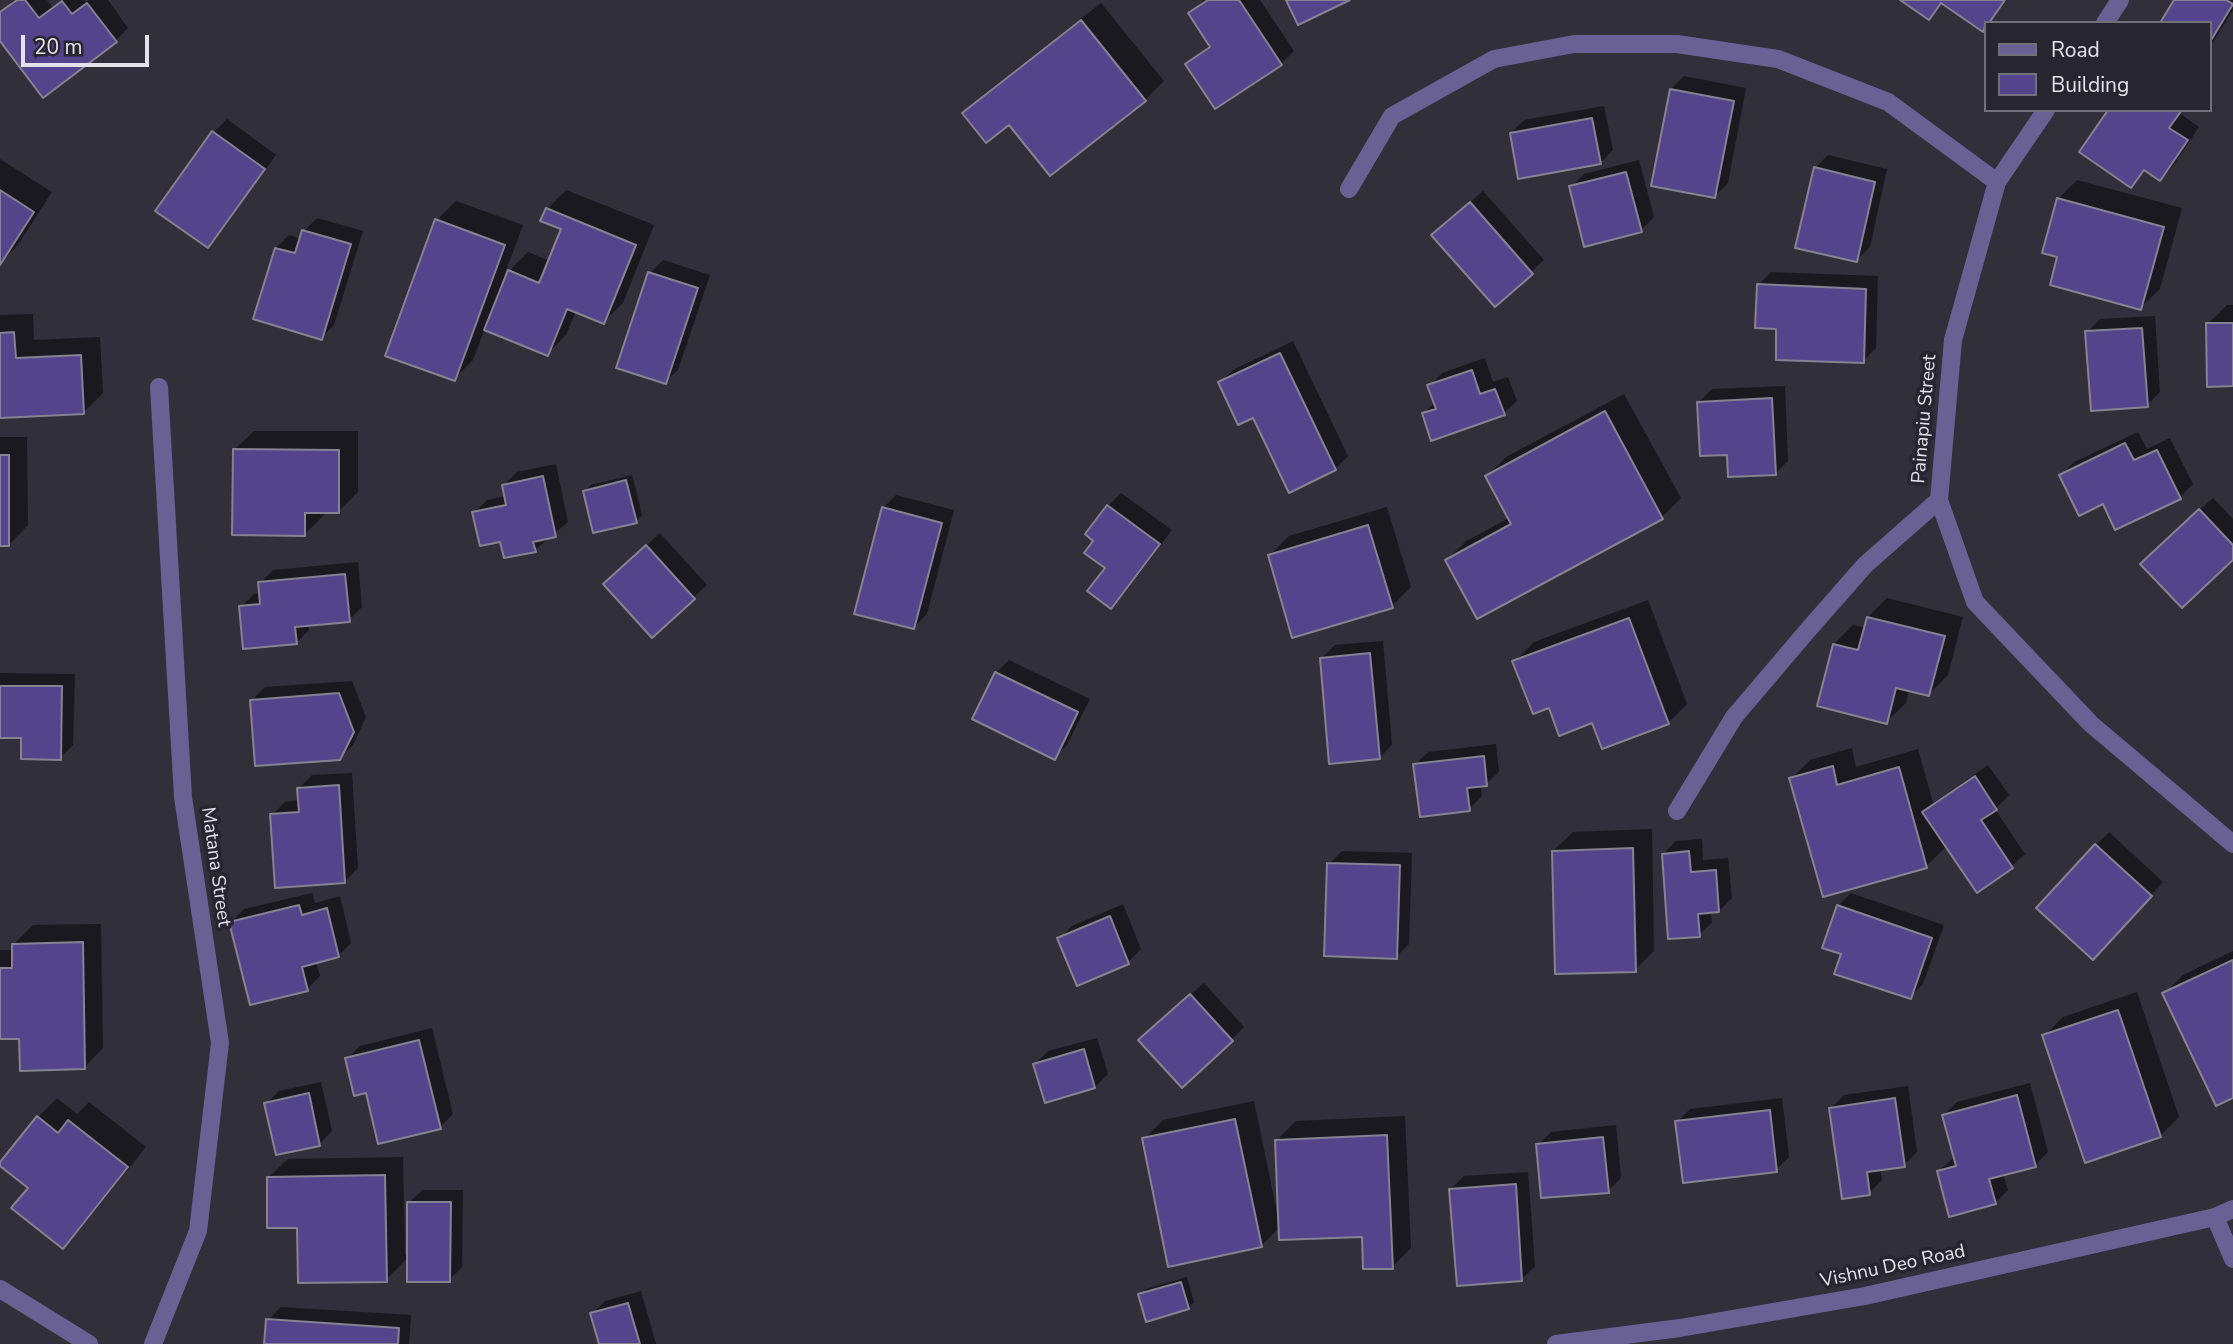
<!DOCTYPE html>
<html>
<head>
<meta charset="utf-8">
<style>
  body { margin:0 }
  #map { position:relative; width:2233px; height:1344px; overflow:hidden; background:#302f3a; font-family:"Nunito Sans",sans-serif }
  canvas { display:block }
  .legend { position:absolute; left:1984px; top:21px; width:228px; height:91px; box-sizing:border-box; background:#272530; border:2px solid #72717a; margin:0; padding:9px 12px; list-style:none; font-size:21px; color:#e3e2ea }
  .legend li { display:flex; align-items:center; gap:14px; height:35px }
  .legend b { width:35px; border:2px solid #72717a }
  .scale { position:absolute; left:21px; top:35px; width:128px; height:32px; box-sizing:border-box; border:4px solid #e3e2ea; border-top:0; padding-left:9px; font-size:21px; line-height:24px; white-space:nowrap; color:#e3e2ea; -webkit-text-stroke:5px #272530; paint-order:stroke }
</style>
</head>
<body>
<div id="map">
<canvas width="2233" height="1344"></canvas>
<ul class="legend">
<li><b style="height:9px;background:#696193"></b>Road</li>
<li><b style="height:19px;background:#53458c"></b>Building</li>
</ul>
<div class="scale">20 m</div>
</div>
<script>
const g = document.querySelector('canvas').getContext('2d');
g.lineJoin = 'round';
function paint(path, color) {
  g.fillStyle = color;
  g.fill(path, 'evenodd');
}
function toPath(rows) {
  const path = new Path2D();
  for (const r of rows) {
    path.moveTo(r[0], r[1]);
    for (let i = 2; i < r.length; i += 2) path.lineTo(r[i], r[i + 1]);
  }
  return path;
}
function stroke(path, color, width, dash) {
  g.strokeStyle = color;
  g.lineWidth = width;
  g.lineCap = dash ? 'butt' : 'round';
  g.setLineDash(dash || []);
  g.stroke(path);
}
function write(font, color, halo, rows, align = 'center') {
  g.font = font + ' "Nunito Sans",sans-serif';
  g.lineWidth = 7;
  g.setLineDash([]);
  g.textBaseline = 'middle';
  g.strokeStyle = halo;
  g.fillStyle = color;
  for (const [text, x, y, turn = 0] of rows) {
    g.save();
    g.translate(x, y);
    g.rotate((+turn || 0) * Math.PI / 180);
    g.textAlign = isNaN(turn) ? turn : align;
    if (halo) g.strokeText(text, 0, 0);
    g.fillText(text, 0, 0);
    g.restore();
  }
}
const shadow = toPath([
  [14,0,47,0,52,7,62,0,84,0,86,2,89,0,108,0,128,28,116,40,0,39,0,11],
  [1204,0,1260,0,1294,51,1281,64,1187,64,1211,44,1190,14],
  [1903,0,2007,0,1982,30,1943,3,1929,18],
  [2176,0,2233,0,2233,10,2210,47,2210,23],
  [1101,3,1164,81,1145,100,1010,122,965,114,984,94],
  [1684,76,1746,88,1728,183,1715,196,1671,89],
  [1604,106,1613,150,1600,163,1511,133,1524,120],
  [2111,110,2184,110,2181,114,2199,127,2173,166,2160,179,2146,170,2131,186],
  [227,119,276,155,220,232,207,245,214,132],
  [1828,155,1887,169,1870,247,1857,260,1815,168],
  [0,159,52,192,17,246,0,263],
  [1639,160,1654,217,1641,230,1571,187,1584,174],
  [2077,180,2182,208,2160,289,2140,308,2060,256,2058,199],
  [566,190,654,225,623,303,604,322,576,311,566,335,547,354,485,328,473,360,454,379,437,220,456,201,523,225,504,276,528,252,550,261,563,228,547,209],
  [1483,191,1544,260,1531,272,1447,223],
  [317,218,363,231,334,325,321,338,276,248,289,235,301,239,304,231],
  [663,260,710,275,678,370,665,382,650,273],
  [1771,272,1878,276,1876,348,1863,361,1758,285],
  [2227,305,2233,305,2233,385,2208,324],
  [33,314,34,340,100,337,103,393,83,413,0,416,0,315],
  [2155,316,2160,392,2147,405,2087,332,2100,319],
  [1293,341,1348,456,1335,469,1254,416,1220,383,1233,370],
  [1485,358,1493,382,1508,377,1517,401,1504,413,1424,413,1435,402,1429,386,1442,373],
  [1785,386,1788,461,1775,474,1729,453,1699,402,1712,389],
  [1624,394,1681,498,1662,517,1447,560,1466,541,1509,518,1487,476,1506,457],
  [254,431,358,431,358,492,339,511,324,511,324,515,305,534,234,450],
  [2138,432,2147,449,2170,438,2193,484,2180,497,2104,502,2061,475,2074,462],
  [0,437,27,437,28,525,9,545,0,545],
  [556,464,568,522,535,550,474,513,487,500,506,496,504,485,517,472],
  [632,475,642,515,636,521,585,491,591,485],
  [1121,493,1172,530,1124,594,1111,606,1107,568,1095,540,1108,506],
  [896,495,954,510,927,614,914,627,883,508],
  [2213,498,2233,519,2233,557,2155,551],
  [1387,507,1411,587,1392,606,1270,555,1289,536],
  [660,533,707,585,652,635,618,571],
  [358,562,362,607,349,620,308,624,309,630,296,643,241,607,254,594,261,593,260,583,273,570],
  [1887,598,1963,617,1948,675,1929,694,1909,689,1906,703,1886,722,1834,644,1853,625,1866,628,1868,617],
  [1648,600,1687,704,1668,723,1593,721,1550,706,1514,662,1534,642],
  [1383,641,1392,745,1379,758,1322,658,1335,645],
  [1009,660,1090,699,1067,745,1054,758,996,673],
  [0,673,75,674,73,745,60,758,23,736,0,736],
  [352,681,366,717,353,745,339,758,252,700,265,687],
  [1496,744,1499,772,1486,784,1481,785,1482,796,1469,809,1415,765,1428,752],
  [1852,748,1856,767,1918,749,1933,803,1988,765,2009,795,1995,809,2025,854,2012,866,1977,890,1947,846,1926,866,1791,779,1810,760],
  [352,773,358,868,345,881,272,815,285,802,300,800,299,788,312,775],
  [1652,829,1654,951,1635,970,1553,851,1573,832],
  [2109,832,2163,882,2106,945,2096,845],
  [1702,839,1703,860,1728,858,1732,898,1719,911,1711,911,1712,922,1699,935,1663,854,1676,841],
  [1342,851,1412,853,1409,944,1396,957,1329,864],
  [312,893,315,903,340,896,351,943,338,956,316,962,320,976,307,989,231,922,244,909],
  [1851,893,1944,925,1923,984,1910,997,1843,953,1838,906],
  [1123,904,1141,949,1128,962,1078,983,1060,938,1072,926],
  [101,924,103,1048,84,1068,21,1037,0,1038,0,950,14,950,14,944,33,925],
  [2233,951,2233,1096,2164,994,2183,975],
  [1204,983,1244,1027,1231,1040,1153,1027],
  [2137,992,2179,1117,2160,1136,2044,1036,2063,1017],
  [432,1028,453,1114,440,1127,367,1091,347,1059,360,1046],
  [1097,1038,1108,1074,1095,1087,1035,1064,1048,1051],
  [321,1082,332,1131,319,1144,266,1104,279,1091],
  [2030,1083,2048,1152,2035,1165,2003,1174,2008,1190,1995,1203,1938,1171,1955,1157,1944,1115,1957,1102],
  [1908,1086,1917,1152,1904,1165,1880,1168,1882,1180,1869,1193,1831,1108,1844,1095],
  [57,1098,77,1114,89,1102,146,1147,82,1227,63,1247,30,1188,38,1117],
  [1782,1098,1789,1157,1776,1170,1677,1122,1690,1109],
  [1254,1101,1278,1217,1277,1140,1296,1121,1405,1116,1411,1248,1392,1267,1363,1235,1281,1226,1261,1246,1144,1139,1163,1120],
  [1616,1125,1621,1178,1608,1191,1538,1145,1551,1132],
  [403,1157,405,1255,409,1255,409,1203,422,1190,463,1190,462,1267,449,1280,408,1257,386,1280,298,1227,268,1178,288,1159],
  [1528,1172,1535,1266,1522,1279,1451,1189,1464,1176],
  [1187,1277,1194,1302,1188,1308,1140,1295,1146,1289],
  [641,1291,656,1344,600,1344,592,1314,605,1301],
  [281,1307,411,1315,409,1344,266,1344,268,1320]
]);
const building = toPath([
  [17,0,25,0,39,18,62,1,72,14,87,3,117,42,43,98,0,41,0,12,17,0],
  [1208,0,1239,0,1282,65,1215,109,1185,64,1210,47,1188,13,1208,0],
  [1286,0,1350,0,1298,25,1286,0],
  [1900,0,2005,0,1989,23,1986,23,1983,32,1941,3,1929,20,1900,0],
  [2174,0,2226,0,2233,4,2210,42,2210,23,2160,23,2174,0],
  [1081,20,1146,101,1050,176,1009,125,986,143,962,113,1081,20],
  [1670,89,1734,101,1715,198,1651,186,1670,89],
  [2108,110,2182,110,2169,128,2188,140,2160,181,2144,170,2131,188,2079,152,2108,110],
  [1592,118,1601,164,1518,179,1510,133,1592,118],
  [212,131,265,169,208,248,155,211,212,131],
  [1814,167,1875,182,1857,262,1795,248,1814,167],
  [1626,172,1642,232,1584,247,1569,186,1626,172],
  [0,190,34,212,0,265,0,190],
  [2057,198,2164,227,2141,310,2050,285,2057,257,2042,253,2057,198],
  [1470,202,1533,274,1495,307,1431,235,1470,202],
  [546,208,636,245,604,324,567,309,548,356,484,330,508,270,539,283,561,229,540,221,546,208],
  [435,219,505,245,455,381,385,356,435,219],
  [302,230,351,244,322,340,253,319,275,248,295,253,302,230],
  [648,272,698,288,666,384,616,368,648,272],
  [1757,284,1866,289,1864,363,1776,360,1776,329,1755,328,1757,284],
  [2206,323,2233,323,2233,386,2207,387,2206,323],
  [2142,328,2148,407,2091,411,2085,331,2142,328],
  [14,332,16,358,81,355,84,414,0,418,0,333,14,332],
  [1280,353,1336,470,1289,493,1253,418,1238,425,1218,382,1280,353],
  [1472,370,1480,394,1495,389,1505,415,1431,441,1422,413,1436,409,1427,385,1472,370],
  [1772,398,1776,475,1728,477,1727,455,1700,456,1697,402,1772,398],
  [1605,411,1663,519,1477,619,1445,560,1511,524,1485,476,1605,411],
  [2125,443,2134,460,2157,450,2181,499,2115,530,2103,504,2079,516,2059,475,2125,443],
  [233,449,339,450,339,513,305,513,305,536,232,535,233,449],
  [0,455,9,455,9,546,0,546,0,455],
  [543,476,556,537,533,542,536,552,504,558,500,542,480,546,472,512,506,505,502,485,543,476],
  [626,480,637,523,593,533,583,491,626,480],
  [1107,505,1160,544,1111,609,1087,591,1105,568,1084,553,1093,541,1085,534,1107,505],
  [882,507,942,523,914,629,854,614,882,507],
  [2199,509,2233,545,2233,560,2182,608,2140,564,2199,509],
  [1368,525,1393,608,1292,638,1268,555,1368,525],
  [646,545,695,599,652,638,603,584,646,545],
  [345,574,350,622,295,627,297,644,243,649,239,606,260,604,258,582,345,574],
  [1867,617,1945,636,1929,696,1896,688,1887,724,1817,706,1833,644,1858,650,1867,617],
  [1629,618,1669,724,1602,749,1592,723,1559,736,1549,708,1533,714,1512,661,1629,618],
  [1370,653,1380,759,1329,764,1320,658,1370,653],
  [995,672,1078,712,1055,760,972,719,995,672],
  [0,686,62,686,61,760,21,759,21,738,0,738,0,686],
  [339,693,354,732,340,760,255,766,250,700,339,693],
  [1484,756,1487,786,1467,788,1470,811,1420,817,1413,764,1484,756],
  [1833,766,1837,785,1899,767,1927,868,1823,897,1789,778,1833,766],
  [1975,776,1997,810,1981,820,2013,868,1977,893,1922,812,1975,776],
  [339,785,345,883,275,888,270,814,299,812,297,788,339,785],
  [2095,844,2152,896,2093,960,2036,908,2095,844],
  [1633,848,1636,972,1555,974,1552,851,1633,848],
  [1689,851,1691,872,1716,870,1719,912,1698,914,1700,937,1668,939,1662,854,1689,851],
  [1327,863,1400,865,1397,959,1324,956,1327,863],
  [299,905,302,915,327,908,339,957,302,967,308,991,250,1005,229,922,299,905],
  [1837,905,1932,938,1911,999,1834,974,1841,954,1822,948,1837,905],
  [1110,916,1129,964,1077,986,1057,938,1110,916],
  [83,942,85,1069,20,1071,19,1039,0,1039,0,968,12,968,12,944,83,942],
  [2233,960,2233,1098,2216,1106,2162,993,2233,960],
  [1190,994,1233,1041,1182,1088,1138,1040,1190,994],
  [2118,1010,2161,1137,2085,1163,2042,1035,2118,1010],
  [419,1040,441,1129,378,1144,366,1093,354,1096,345,1058,419,1040],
  [1084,1049,1095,1088,1045,1103,1033,1064,1084,1049],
  [309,1093,320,1146,276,1155,264,1103,309,1093],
  [2017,1095,2036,1167,1989,1179,1996,1204,1949,1217,1937,1171,1956,1166,1942,1115,2017,1095],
  [1895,1098,1905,1167,1867,1172,1870,1195,1842,1199,1829,1108,1895,1098],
  [1770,1110,1777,1172,1683,1183,1675,1121,1770,1110],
  [37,1116,58,1133,68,1120,128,1167,63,1249,11,1208,28,1188,0,1166,0,1162,37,1116],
  [1235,1119,1262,1247,1168,1267,1142,1138,1235,1119],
  [1387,1135,1393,1269,1363,1269,1362,1237,1279,1240,1275,1140,1387,1135],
  [1603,1137,1609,1193,1541,1198,1536,1144,1603,1137],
  [385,1175,387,1282,298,1283,297,1228,267,1228,267,1177,385,1175],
  [1516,1184,1522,1281,1457,1286,1449,1189,1516,1184],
  [407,1202,451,1202,450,1282,407,1282,407,1202],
  [1181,1282,1189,1309,1146,1322,1138,1294,1181,1282],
  [628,1303,640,1344,599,1344,590,1313,628,1303],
  [266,1319,399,1328,398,1344,264,1344,266,1319]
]);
const minor = toPath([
  [2105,23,2120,0],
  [2046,110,1997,182,1953,340,1939,500,1975,602,2091,724,2233,844],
  [1349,189,1392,116,1494,59,1574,44,1677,44,1778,59,1888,102,1997,182],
  [1677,811,1734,717,1808,630,1865,565,1939,500],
  [2215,1217,2233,1259],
  [0,1289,89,1344],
  [153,1344,198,1231,220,1043,183,797,159,387]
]);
const tertiary = toPath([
  [1556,1344,1680,1328,1865,1296,2215,1217,2233,1209]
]);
const streetNames = [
  ["Painapiu Street",1925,419,-85],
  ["Matana Street",215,867,82],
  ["Vishnu Deo Road",1893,1267,-12]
];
paint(shadow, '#0007');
paint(building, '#53458c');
stroke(building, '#858391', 2);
stroke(minor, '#696193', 18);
stroke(tertiary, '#696193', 18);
write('19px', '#e3e2ea', '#272530', streetNames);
</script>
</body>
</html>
